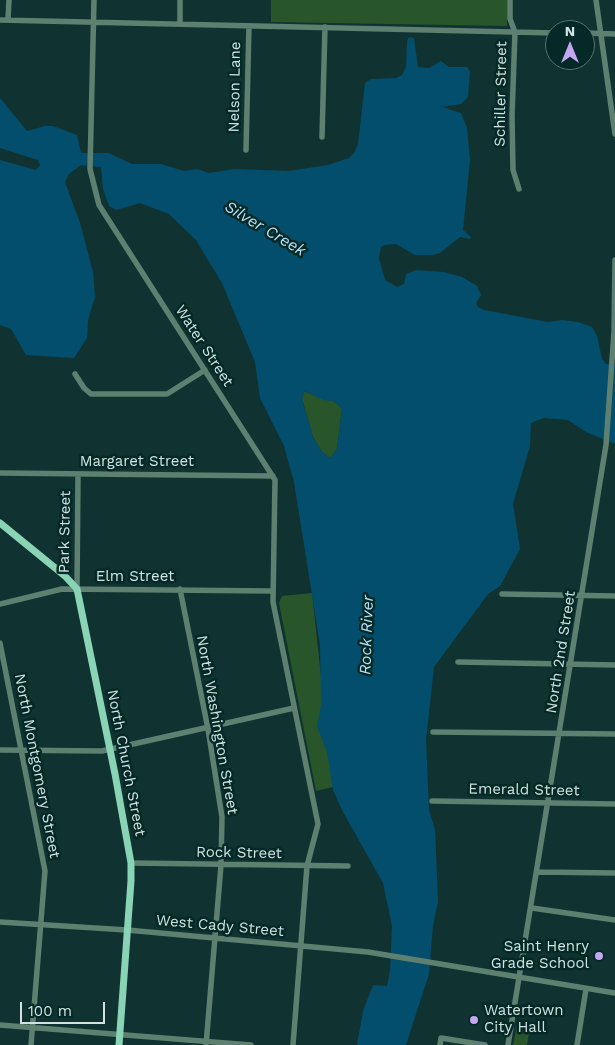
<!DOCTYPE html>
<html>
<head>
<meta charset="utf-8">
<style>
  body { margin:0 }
  #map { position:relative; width:615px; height:1045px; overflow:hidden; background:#103331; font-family:"Work Sans",sans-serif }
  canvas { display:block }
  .north { position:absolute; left:545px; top:20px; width:50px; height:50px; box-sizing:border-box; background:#042927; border:1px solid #567371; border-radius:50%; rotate:0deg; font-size:14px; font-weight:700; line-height:20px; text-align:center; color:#d0e3e1 }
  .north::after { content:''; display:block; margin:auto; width:18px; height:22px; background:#c3a7f2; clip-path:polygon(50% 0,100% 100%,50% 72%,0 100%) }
  .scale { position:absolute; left:20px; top:1002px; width:85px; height:22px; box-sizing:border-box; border:2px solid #d0e3e1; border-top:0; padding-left:6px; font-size:15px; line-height:18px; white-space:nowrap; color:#d0e3e1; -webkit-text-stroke:4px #042927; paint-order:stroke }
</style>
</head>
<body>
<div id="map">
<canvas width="615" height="1045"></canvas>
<div class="north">N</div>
<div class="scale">100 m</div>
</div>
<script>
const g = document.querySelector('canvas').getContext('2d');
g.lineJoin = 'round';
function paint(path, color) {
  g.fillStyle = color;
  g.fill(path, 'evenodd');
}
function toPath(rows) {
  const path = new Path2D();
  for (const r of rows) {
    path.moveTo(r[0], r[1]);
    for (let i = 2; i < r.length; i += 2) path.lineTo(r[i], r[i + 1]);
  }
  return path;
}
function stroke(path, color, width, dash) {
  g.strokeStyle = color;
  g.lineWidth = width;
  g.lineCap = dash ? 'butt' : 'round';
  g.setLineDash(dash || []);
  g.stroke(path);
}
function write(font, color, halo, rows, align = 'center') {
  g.font = font + ' "Work Sans",sans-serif';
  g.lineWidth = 5;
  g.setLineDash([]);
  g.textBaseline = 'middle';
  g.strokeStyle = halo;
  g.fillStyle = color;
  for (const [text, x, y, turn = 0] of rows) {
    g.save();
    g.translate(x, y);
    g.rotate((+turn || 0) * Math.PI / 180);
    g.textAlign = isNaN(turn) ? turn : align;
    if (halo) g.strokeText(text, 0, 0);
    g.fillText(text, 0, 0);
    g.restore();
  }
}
const green = toPath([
  [271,0,507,0,507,26,271,22],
  [304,391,323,399,333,401,342,408,337,449,330,458,322,452,313,437,302,399],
  [312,593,333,787,316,791,279,603,282,596],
  [517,1025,530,1027,527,1045,513,1045]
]);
const water = toPath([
  [409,37,414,38,418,67,429,68,441,61,449,67,467,67,470,71,468,97,461,104,442,107,461,113,467,128,470,160,463,230,471,237,470,239,460,237,440,253,432,255,415,255,396,244,384,245,381,247,379,258,385,280,397,287,404,284,406,274,416,270,444,272,462,277,477,286,481,295,476,303,478,307,484,310,548,322,562,320,578,322,592,327,597,336,602,359,606,364,615,365,615,444,586,432,568,420,544,418,531,423,530,446,513,504,520,549,500,586,488,594,434,667,426,740,429,810,435,830,438,902,433,925,429,974,406,1045,357,1045,363,1011,373,985,387,986,390,971,392,926,383,883,343,812,333,790,327,752,317,726,321,705,320,645,294,482,284,446,260,398,255,362,222,283,196,240,169,214,140,203,116,210,109,206,103,189,101,167,81,165,69,174,65,182,80,223,93,272,95,297,88,320,87,338,74,358,26,355,11,329,0,325,0,160,36,170,40,165,38,160,0,148,0,98,27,131,45,126,53,126,77,135,81,153,109,153,132,164,161,164,184,171,197,169,209,173,234,169,289,171,328,165,349,158,354,153,358,144,365,83,371,79,396,78,402,75,406,67,407,41],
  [305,391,323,400,333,401,342,408,337,449,330,458,322,452,313,437,302,399]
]);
const minor = toPath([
  [94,0,90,169,99,205,275,480,273,602,318,824,307,866,293,1045],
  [510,0,510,19,515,32,512,116,513,170,519,189],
  [596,0,615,134],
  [0,20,555,33],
  [8,20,9,0],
  [180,24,180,0],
  [585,33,615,34],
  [322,137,325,27],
  [246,150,249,26],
  [75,374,84,388,91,394,167,394,205,370],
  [0,473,273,476],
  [77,589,78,475],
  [180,589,208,729,222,817,221,865,206,1045],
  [502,594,615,596],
  [0,604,62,589,272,591],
  [0,643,45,871,31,1045],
  [458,662,615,665],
  [433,732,615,734],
  [0,750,102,751,294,708],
  [432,801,615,804],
  [131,863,348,866],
  [538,872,615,873],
  [532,908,615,920],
  [0,922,127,930,368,952,615,993],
  [0,1025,251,1045],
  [440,1045,441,1038,485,1045],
  [508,1045,606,445,614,332,615,260],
  [577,1045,586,989]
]);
const major = toPath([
  [0,523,65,576,77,589,115,774,131,863,131,881,119,1045]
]);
const markers = [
  [599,956,5,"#c3a7f2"],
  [474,1020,5,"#c3a7f2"]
];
const streetNames = [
  ["Nelson Lane",235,87,-89],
  ["Schiller Street",501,94,-89],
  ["Water Street",204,346,57],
  ["Margaret Street",137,462],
  ["Park Street",65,532,-89],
  ["Elm Street",135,577],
  ["North 2nd Street",561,652,-81],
  ["North Washington Street",217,725,80],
  ["North Church Street",126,763,79],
  ["North Montgomery Street",37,766,79],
  ["Emerald Street",524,790,1],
  ["Rock Street",239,853,1],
  ["West Cady Street",220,926,5]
];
const poiNames = [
  ["Saint Henry",589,947],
  ["Grade School",589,964],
  ["Watertown",484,1011,"left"],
  ["City Hall",484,1028,"left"]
];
const waterNames = [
  ["Silver Creek",265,229,31],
  ["Rock River",367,635,-88]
];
paint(green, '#28552a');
paint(water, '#044e6d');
stroke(minor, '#5d8071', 5.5);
stroke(major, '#88d4b5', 7);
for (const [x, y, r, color] of markers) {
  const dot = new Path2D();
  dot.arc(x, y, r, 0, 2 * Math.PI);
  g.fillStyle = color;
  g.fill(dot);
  stroke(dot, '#042927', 2);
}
write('15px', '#d0e3e1', '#042927', streetNames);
write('15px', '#d0e3e1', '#042927', poiNames, 'right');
write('italic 16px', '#b7dff7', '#042927', waterNames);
</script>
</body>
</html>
